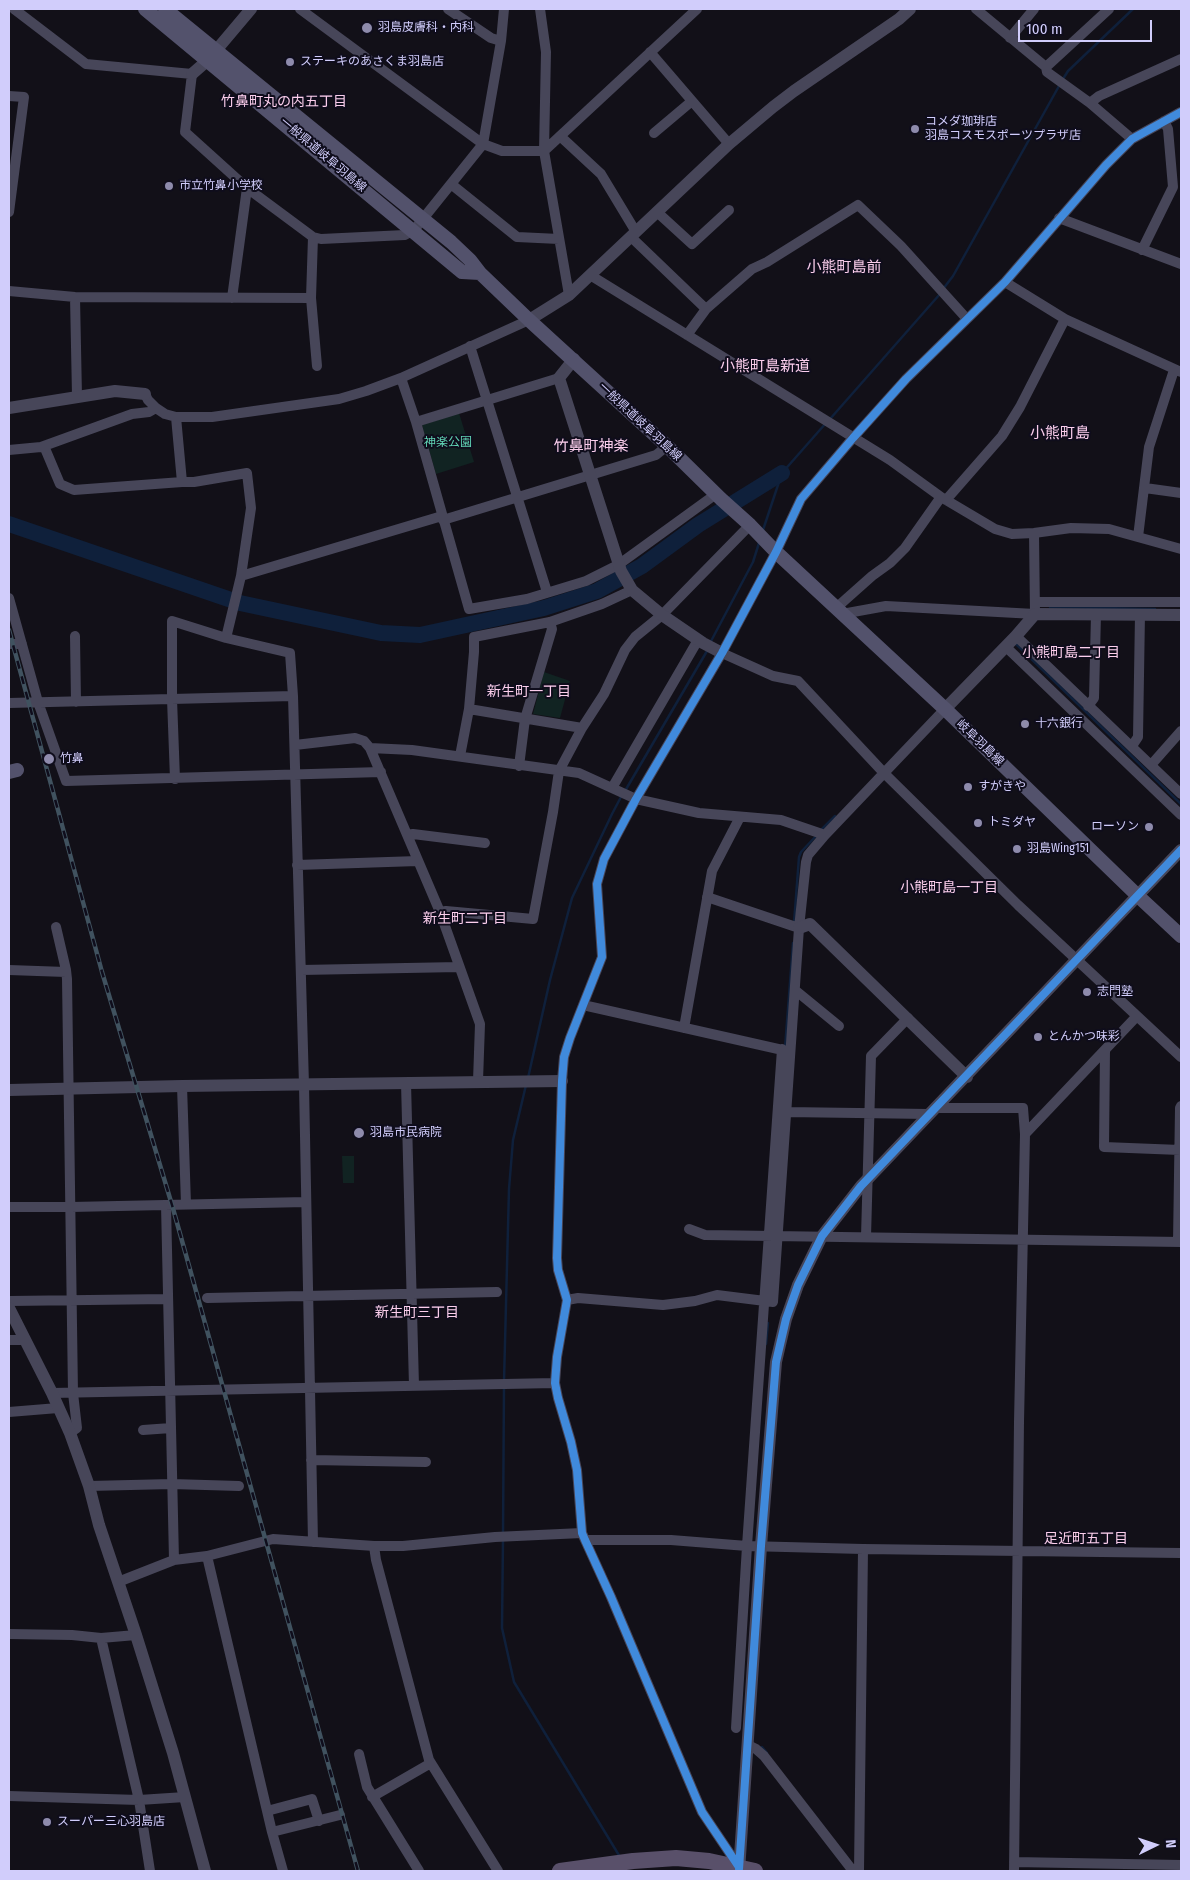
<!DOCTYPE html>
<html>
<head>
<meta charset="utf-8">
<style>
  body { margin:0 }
  #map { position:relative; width:1190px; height:1880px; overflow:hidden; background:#121018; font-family:"Fira Sans Condensed",sans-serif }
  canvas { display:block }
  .frame { position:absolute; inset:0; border:10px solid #d1cdfb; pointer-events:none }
  .north { position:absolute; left:1130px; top:1820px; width:50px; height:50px; -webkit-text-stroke:4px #0f0d1c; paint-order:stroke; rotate:86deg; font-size:14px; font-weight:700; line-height:20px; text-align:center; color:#d1cdfb }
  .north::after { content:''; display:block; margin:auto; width:18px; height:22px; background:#d1cdfb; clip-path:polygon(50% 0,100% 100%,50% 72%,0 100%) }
  .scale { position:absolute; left:1018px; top:20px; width:134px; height:22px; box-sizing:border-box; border:2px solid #d1cdfb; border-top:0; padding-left:6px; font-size:15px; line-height:18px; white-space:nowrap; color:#d1cdfb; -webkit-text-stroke:4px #0f0d1c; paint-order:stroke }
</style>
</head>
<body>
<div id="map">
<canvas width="1190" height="1880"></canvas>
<div class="frame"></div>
<div class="north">N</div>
<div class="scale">100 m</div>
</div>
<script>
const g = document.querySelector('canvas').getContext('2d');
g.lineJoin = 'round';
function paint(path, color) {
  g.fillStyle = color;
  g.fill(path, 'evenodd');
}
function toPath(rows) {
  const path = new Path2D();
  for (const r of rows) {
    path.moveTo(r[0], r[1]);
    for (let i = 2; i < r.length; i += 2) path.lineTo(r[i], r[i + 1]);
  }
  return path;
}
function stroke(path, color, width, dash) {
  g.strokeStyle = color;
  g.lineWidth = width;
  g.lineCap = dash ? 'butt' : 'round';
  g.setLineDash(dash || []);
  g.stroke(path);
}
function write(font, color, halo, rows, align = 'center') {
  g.font = font + ' "Fira Sans Condensed","Noto Sans JP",sans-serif';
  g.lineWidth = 4;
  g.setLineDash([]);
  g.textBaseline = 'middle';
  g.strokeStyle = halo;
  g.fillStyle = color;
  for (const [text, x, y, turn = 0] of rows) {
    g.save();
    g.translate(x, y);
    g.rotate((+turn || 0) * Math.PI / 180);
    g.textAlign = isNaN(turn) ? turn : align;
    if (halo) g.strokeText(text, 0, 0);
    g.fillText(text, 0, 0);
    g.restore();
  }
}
const green = toPath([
  [459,413,474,462,436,474,422,425],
  [544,672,570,681,560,718,533,714],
  [342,1156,354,1156,354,1183,343,1183]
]);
const stream = toPath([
  [1063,79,1068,71,1133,9],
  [943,289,953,276,1059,86],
  [830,419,940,294],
  [763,530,782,473,826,423],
  [1050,607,1155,609],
  [710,643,753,562,759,543],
  [1015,643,1181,804],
  [625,791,707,651],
  [820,831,835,816],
  [794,923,799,857,801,852,817,835],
  [785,1048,793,943],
  [528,1078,550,980,572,898,612,814,622,795],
  [766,1344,768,1323],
  [504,1381,509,1189,513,1140,526,1085],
  [503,1533,504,1386],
  [503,1539,502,1628,514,1682,620,1857],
  [762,1747,767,1753]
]);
const river = toPath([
  [9,524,240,603,381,633,420,635,544,608,597,591,642,566,698,525,782,473]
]);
const minor = toPath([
  [14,9,86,64,192,74,185,132,247,188,313,237,321,239,405,235,414,230,483,144,501,41,491,38,448,9],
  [300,9,483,144,502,151,544,151,697,9],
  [540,9,546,52,544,151,569,295],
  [976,9,1046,67,1047,72,1090,103,1132,139],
  [1010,38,1034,9],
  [501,41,504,9],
  [650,52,729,144],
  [1046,67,1109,9],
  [9,96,24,97,9,212],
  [1090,103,1099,96,1181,59],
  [654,133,692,101],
  [560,136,601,174,636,232],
  [451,184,517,237,559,239],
  [657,212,692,244,729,210],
  [1059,218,1181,264],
  [313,237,311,298,317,366],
  [631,237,706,309],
  [1142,250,1173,187,1168,129,1164,121],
  [590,275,890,460,941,497,995,529,1012,534,1034,533,1071,528,1109,529,1181,549],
  [1005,282,1065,319,1181,372],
  [9,291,75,297,311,298],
  [75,297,77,396],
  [232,298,247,188],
  [687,335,706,309,752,269,767,262,858,205,901,246,967,319],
  [470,346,547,592],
  [401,378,416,422,469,609,527,599,586,581,618,565,716,494],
  [145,394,148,400,156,408,165,414,176,417,212,417,339,399,366,391,401,378,529,320],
  [176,417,182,482,194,482,247,473,251,508,241,576,226,638],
  [416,422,559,378],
  [44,446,60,484,74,490,182,482],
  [9,450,41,447,132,414,149,412,156,408],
  [1145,488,1181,493],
  [946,500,1002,436,1020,407,1065,319],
  [443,520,656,455,667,446],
  [1138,537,1149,447,1174,370],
  [241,576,442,516],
  [9,598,38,702,66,781,381,772],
  [1036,602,1181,602],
  [836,608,872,576,890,563,905,548,941,497],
  [842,614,886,606,1035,614,1034,533],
  [75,636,76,702],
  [1016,636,1181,794],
  [9,644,22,644],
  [1006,647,1181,815],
  [722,653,773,676,798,681,884,773,1018,905,1181,1057],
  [9,703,293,696],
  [1088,706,1094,698,1096,614],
  [469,709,582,728,604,694,625,650,635,637,662,615,750,525],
  [295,745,355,738,364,741,370,748],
  [1132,746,1138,737,1140,614],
  [460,756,469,709,474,652,474,637,550,622,602,604,632,590],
  [1151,765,1181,731],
  [519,766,525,719,552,629,550,622],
  [175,779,172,699,172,621,226,638,290,653,293,696,304,1085,313,1542],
  [612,788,698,640],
  [407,835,413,834,485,843],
  [297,865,418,861],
  [707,897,799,928],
  [440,912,446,911,533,919,553,812,559,771,582,728],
  [56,927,66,970,67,979,73,1393,77,1428,70,1433],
  [9,970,66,972],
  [301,970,459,967],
  [795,990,839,1026],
  [583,1005,787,1051],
  [684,1028,712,871,740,817],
  [1105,1051,1104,1147,1180,1150],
  [478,1081,480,1024,440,912,370,748,412,750,579,773,636,799,699,813,781,820,825,835],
  [406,1083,414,1386],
  [182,1086,186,1204],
  [935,1108,1023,1108,1025,1134,1019,1422,1014,1871],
  [786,1112,929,1114],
  [1025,1134,1137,1016],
  [166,1205,174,1560],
  [9,1207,71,1207,306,1202],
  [689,1229,705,1235,1181,1242],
  [866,1237,871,1056,908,1018],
  [1178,1242,1180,1108,1181,1106],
  [207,1298,497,1292],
  [567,1300,578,1298,663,1305,695,1301,717,1295,773,1302,799,928,806,862,808,855,825,835,945,709],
  [9,1301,168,1299],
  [9,1340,25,1340],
  [52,1393,555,1383],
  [9,1412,58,1408],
  [143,1430,171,1428],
  [311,1460,426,1462],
  [89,1486,172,1484,239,1486],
  [585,1540,671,1540,747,1546,863,1549,1181,1553],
  [374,1546,376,1560,429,1760,498,1871],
  [207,1556,272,1832,283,1871],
  [118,1582,174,1560,207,1556,273,1539,374,1546,403,1546,495,1537,582,1533],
  [9,1634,72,1635,101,1638,136,1635],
  [101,1638,139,1800,150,1871],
  [736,1728,747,1546,782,1049],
  [748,1745,756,1749,764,1756,853,1871],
  [359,1754,367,1787,419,1871],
  [9,1796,139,1800,185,1797],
  [372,1797,431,1763],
  [267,1811,312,1799,319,1821],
  [272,1832,340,1815],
  [1014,1862,1181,1865],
  [739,1867,702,1812,611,1597,585,1540,582,1533,577,1470,571,1442,558,1398,555,1383,557,1357,567,1300,558,1270,557,1258,562,1081,564,1057,570,1038,602,957,597,884,604,859,636,799,722,653,776,552,801,499,853,438,906,379,1005,282,1106,165,1132,139,1181,112],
  [859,1871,863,1549]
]);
const tertiary = toPath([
  [192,74,208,60,251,9],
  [529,320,569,295,729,144,773,107,794,91,899,19,910,9],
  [574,359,559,378,621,571,632,590,662,615,703,643,722,653],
  [9,408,115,391,145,394],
  [945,709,1016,636,1035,614,1181,615],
  [799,928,810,924,967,1077],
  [9,1090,182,1086,562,1081],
  [9,1308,52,1393,70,1433,89,1486,99,1525,136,1635,173,1753,205,1871],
  [739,1871,761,1546,776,1362,786,1319,798,1285,822,1236,861,1186,1181,850]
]);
const secondary = toPath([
  [145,9,462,272,480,273],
  [165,9,451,242,470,260,480,273,529,320,667,446,721,499,750,525,776,552,945,709,1138,896,1181,936],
  [9,772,17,770]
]);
const primary = toPath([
  [560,1871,633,1861,676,1858,709,1861,755,1871]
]);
const rail = toPath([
  [9,630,102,972,172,1205,358,1871]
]);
const cycleway = toPath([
  [739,1867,702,1812,611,1597,585,1540,582,1533,577,1470,571,1442,558,1398,555,1383,557,1357,567,1300,558,1270,557,1258,562,1081,564,1057,570,1038,602,957,597,884,604,859,636,799,722,653,776,552,801,499,853,438,906,379,1005,282,1106,165,1132,139,1181,112],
  [739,1869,761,1546,776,1362,786,1319,798,1285,822,1236,861,1186,1181,850]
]);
const markers = [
  [367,28,6,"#8e8bac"],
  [290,62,5,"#8e8bac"],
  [915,129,5,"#8e8bac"],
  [169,186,5,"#8e8bac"],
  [1025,724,5,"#8e8bac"],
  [49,759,6,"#8e8bac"],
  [968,787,5,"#8e8bac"],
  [978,823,5,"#8e8bac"],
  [1149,827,5,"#8e8bac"],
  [1017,849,5,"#8e8bac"],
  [1087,992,5,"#8e8bac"],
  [1038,1037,5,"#8e8bac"],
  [359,1133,6,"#8e8bac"],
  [47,1822,5,"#8e8bac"]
];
const poiNames = [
  ["羽島皮膚科・内科",378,28],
  ["ステーキのあさくま羽島店",300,62],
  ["コメダ珈琲店",925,122],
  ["羽島コスモスポーツプラザ店",925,136],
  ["市立竹鼻小学校",179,186],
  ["十六銀行",1035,724],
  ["竹鼻",60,759],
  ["すがきや",978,787],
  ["トミダヤ",988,823],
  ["ローソン",1139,827,"right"],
  ["羽島Wing151",1027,849],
  ["志門塾",1097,992],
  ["とんかつ味彩",1048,1037],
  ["羽島市民病院",370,1133],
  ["スーパー三心羽島店",57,1822]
];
const streetNames = [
  ["一般県道岐阜羽島線",323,155,40],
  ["一般県道岐阜羽島線",640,422,43],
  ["岐阜羽島線",980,743,44]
];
const parkNames = [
  ["神楽公園",448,443]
];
const neighbourhoodNames = [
  ["竹鼻町丸の内五丁目",284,102],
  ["小熊町島二丁目",1071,653],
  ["新生町一丁目",529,692],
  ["小熊町島一丁目",949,888],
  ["新生町二丁目",465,919],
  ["新生町三丁目",417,1313],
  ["足近町五丁目",1086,1539]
];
const quarterNames = [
  ["小熊町島前",844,268],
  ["小熊町島新道",765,367],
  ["小熊町島",1060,434],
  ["竹鼻町神楽",591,447]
];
paint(green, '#112322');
stroke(stream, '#0f203b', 2.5);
stroke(river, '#0f203b', 16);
stroke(minor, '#474659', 10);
stroke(tertiary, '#474659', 12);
stroke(secondary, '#53526c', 14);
stroke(primary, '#59506a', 16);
stroke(rail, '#40525f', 4.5);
stroke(rail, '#0f0d1c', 2.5, [8]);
stroke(cycleway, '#408adc', 8);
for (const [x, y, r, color] of markers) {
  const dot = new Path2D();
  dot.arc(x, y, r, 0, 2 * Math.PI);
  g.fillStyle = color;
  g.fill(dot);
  stroke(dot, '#0f0d1c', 2);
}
write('12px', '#d1cdfb', '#0f0d1c', poiNames, 'left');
write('12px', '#d1cdfb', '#0f0d1c', streetNames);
write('12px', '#60d3b4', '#0f0d1c', parkNames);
write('14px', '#fbceec', '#0f0d1c', neighbourhoodNames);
write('15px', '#fbceec', '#0f0d1c', quarterNames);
</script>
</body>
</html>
